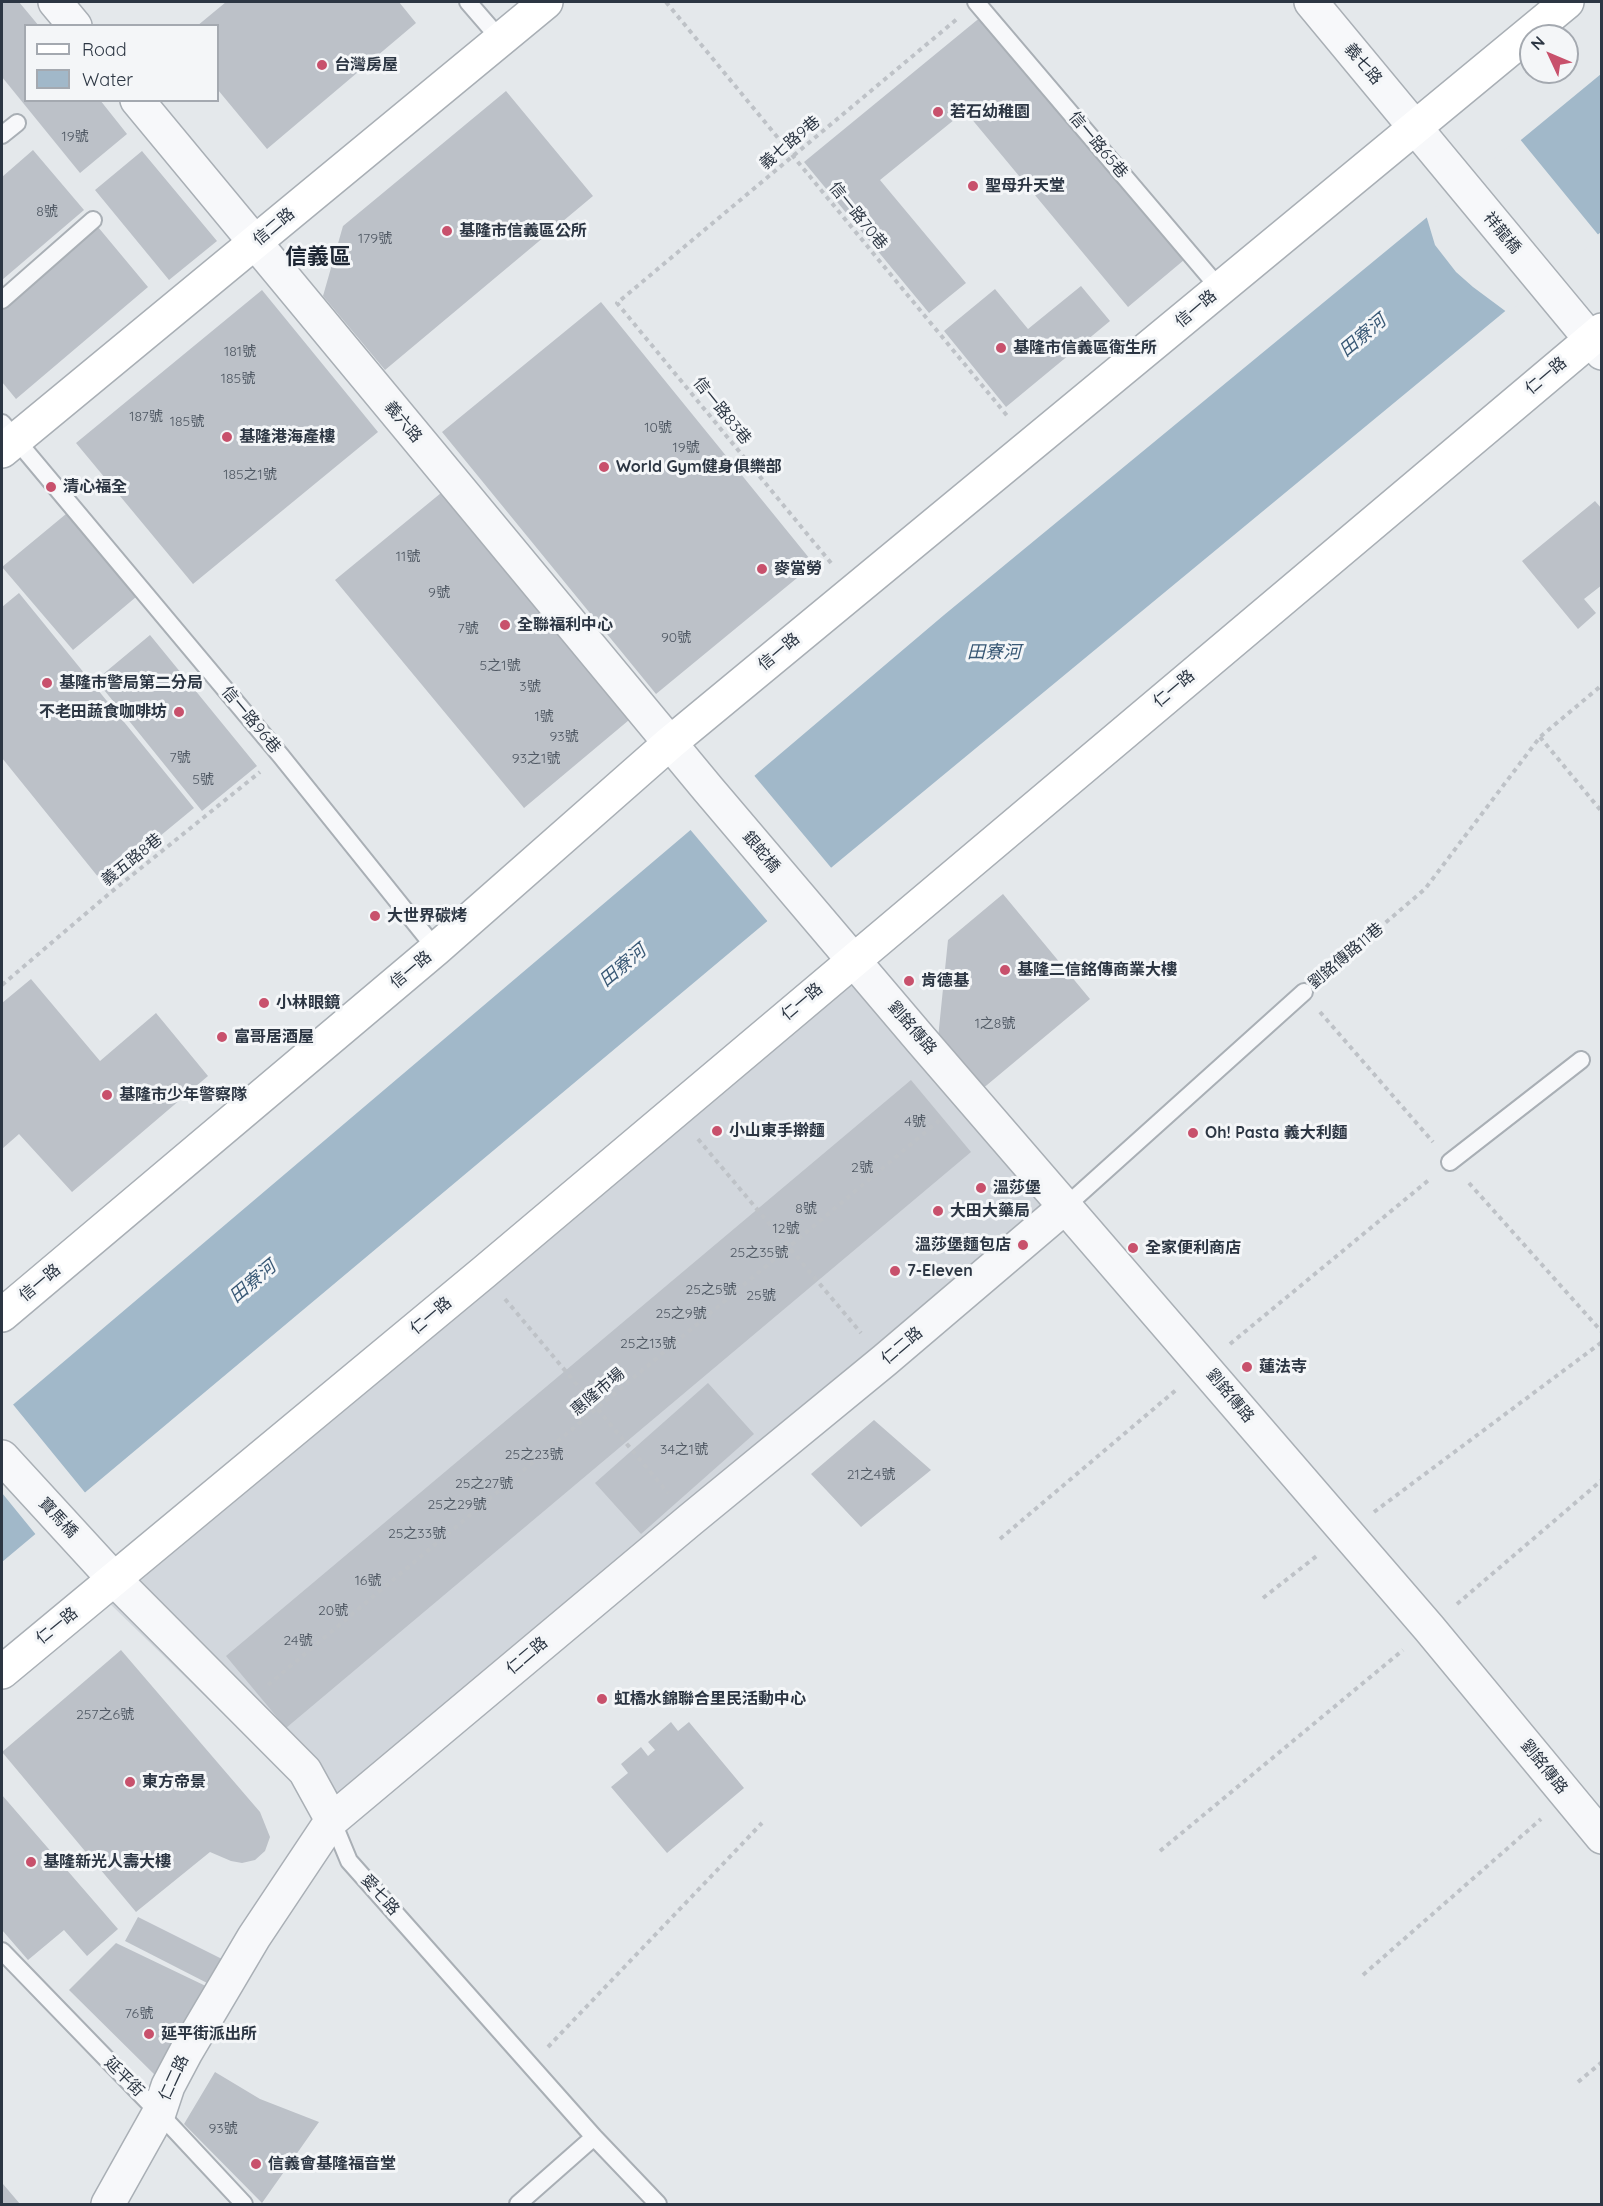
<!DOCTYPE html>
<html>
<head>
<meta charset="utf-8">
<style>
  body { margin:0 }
  #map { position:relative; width:1603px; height:2206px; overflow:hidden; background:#e4e8eb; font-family:Quicksand,sans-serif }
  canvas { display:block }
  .frame { position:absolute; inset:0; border:3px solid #2c3643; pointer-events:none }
  .legend { position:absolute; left:24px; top:24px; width:195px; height:78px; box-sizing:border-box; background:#f4f6f8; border:2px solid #a4a9b0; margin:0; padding:8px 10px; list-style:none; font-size:18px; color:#2c3643 }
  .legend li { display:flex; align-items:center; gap:12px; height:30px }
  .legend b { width:30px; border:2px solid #a4a9b0 }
  .north { position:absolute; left:1519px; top:24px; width:60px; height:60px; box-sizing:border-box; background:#f4f6f8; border:2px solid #a4a9b0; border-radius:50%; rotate:314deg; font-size:16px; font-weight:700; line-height:24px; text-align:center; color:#2c3643 }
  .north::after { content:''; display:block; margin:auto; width:21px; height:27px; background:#c8516c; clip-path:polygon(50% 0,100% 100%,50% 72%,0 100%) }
</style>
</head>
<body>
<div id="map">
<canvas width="1603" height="2206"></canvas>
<div class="frame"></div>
<ul class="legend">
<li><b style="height:8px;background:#fff"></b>Road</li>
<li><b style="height:16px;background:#a1b8c9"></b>Water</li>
</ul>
<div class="north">N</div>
</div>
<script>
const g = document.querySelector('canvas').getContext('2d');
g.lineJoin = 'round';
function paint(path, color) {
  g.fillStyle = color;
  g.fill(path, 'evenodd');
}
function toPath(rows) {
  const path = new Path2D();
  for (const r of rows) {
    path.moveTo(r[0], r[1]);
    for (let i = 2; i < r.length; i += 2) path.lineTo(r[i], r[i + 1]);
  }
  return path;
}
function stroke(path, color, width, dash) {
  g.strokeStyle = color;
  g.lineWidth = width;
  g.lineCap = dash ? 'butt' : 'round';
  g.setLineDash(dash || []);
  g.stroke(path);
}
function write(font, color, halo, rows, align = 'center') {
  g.font = font + ' Quicksand,"Noto Sans TC",sans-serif';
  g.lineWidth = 6;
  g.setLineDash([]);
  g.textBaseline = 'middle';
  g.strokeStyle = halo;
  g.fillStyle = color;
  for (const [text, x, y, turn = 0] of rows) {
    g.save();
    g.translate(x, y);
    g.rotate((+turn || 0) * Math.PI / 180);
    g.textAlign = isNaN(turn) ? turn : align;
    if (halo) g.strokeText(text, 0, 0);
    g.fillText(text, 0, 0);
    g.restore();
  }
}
const built = toPath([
  [853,959,1066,1206,332,1820,102,1596]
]);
const water = toPath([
  [1601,74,1601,232,832,867,2,1562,2,1414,944,615]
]);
const pier = toPath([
  [1519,138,1600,237,1508,313,1473,287,1456,272,1435,245,1426,215],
  [752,773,833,870,769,923,688,827],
  [11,1402,87,1495,37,1536,2,1493,2,1410]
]);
const building = toPath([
  [2,2,19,2,39,26,26,26,26,100,100,100,127,134,80,173,2,77],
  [226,2,399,2,416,23,267,149,218,90,218,26,197,26],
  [982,16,1184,260,1128,307,965,111,880,180,966,283,929,313,804,162],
  [506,91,593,196,385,370,323,296,343,226],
  [33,150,84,210,2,280,2,177],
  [142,151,217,241,169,280,95,190],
  [98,227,148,287,16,399,2,382,2,308],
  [1081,286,1110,321,1006,407,944,331,995,289,1028,329],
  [262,290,378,432,193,584,76,443],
  [601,302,814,564,656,694,442,432],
  [441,493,629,720,524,808,335,580],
  [1595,501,1602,509,1602,585,1584,599,1596,613,1578,629,1522,561],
  [66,514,136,597,73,650,2,567],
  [19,593,194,808,103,883,2,758,2,607],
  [150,635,257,766,202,811,96,680],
  [1003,894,1090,999,981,1090,938,1038,948,940],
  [31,979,100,1061,156,1013,208,1076,72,1192,19,1134,2,1149,2,1003],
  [911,1080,971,1152,286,1728,226,1656],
  [708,1383,754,1434,641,1534,595,1483],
  [874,1420,931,1470,861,1527,811,1474],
  [121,1650,260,1812,270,1837,265,1851,255,1860,242,1863,231,1861,210,1852,136,1912,2,1752],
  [671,1722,678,1731,689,1722,744,1788,667,1853,611,1787,628,1773,621,1764,641,1747,648,1756,655,1750,648,1742],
  [2,1795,118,1929,87,1956,64,1930,28,1960,2,1930],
  [138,1917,226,1961,213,1986,125,1941],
  [116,1943,212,1989,158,2078,69,1990],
  [215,2072,260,2099,319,2122,262,2203,184,2124],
  [3,2184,20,2204,2,2204,2,2187]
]);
const path = toPath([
  [666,2,1009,418],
  [831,563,617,303,957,19],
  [1540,737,1602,812],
  [1324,975,1425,889,1540,737,1602,685],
  [2,985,110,893,260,772],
  [1320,1012,1433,1142],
  [698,1139,861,1333],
  [1469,1183,1602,1332],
  [505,1299,668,1493],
  [1230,1344,1430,1179],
  [1374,1512,1602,1342],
  [1000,1539,1176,1390],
  [1263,1598,1318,1555],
  [1457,1604,1602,1480],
  [268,1685,941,1119],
  [1160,1851,1403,1650],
  [1363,1975,1541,1819],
  [548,2047,762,1823],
  [1578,2082,1602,2062]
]);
const lane = toPath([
  [468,2,500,39],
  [976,2,1220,289],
  [2,135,17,123],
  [2,300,93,220],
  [2,423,281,756,436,949],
  [1450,1162,1581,1060],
  [1066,1206,1304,992],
  [332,1820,349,1861,594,2137,658,2204],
  [2,1951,159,2113,244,2204],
  [518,2204,594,2137]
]);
const street = toPath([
  [55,2,75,26],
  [1311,2,1602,353],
  [137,100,708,789,922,1041,1429,1628,1602,1837],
  [2,1457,114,1579,305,1771,332,1820],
  [108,2204,159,2113,168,2086,186,2052,254,1937,332,1820,690,1520,885,1360,1066,1206]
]);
const secondary = toPath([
  [2,451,546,2],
  [2,1315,436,949,670,743,1567,2],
  [2,1672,483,1273,1602,330]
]);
const markers = [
  [322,65,6,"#c8516c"],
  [938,112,6,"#c8516c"],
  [973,186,6,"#c8516c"],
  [447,231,6,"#c8516c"],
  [1001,348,6,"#c8516c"],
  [227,437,6,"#c8516c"],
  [604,467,6,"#c8516c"],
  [51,487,6,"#c8516c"],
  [762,569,6,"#c8516c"],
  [505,625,6,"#c8516c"],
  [47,683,6,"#c8516c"],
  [179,712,6,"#c8516c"],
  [375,916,6,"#c8516c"],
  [1005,970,6,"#c8516c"],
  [909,981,6,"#c8516c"],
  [264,1003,6,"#c8516c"],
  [222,1037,6,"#c8516c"],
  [107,1095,6,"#c8516c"],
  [717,1131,6,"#c8516c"],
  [1193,1133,6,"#c8516c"],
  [981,1188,6,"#c8516c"],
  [938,1211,6,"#c8516c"],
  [1023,1245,6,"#c8516c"],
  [1133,1248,6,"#c8516c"],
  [895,1271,6,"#c8516c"],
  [1247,1367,6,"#c8516c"],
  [602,1699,6,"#c8516c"],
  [130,1782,6,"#c8516c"],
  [31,1862,6,"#c8516c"],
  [149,2034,6,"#c8516c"],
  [256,2164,6,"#c8516c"]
];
const numberNames = [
  ["19號",75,137],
  ["8號",47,212],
  ["179號",375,239],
  ["181號",240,352],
  ["185號",238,379],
  ["187號",146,417],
  ["185號",187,422],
  ["10號",658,428],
  ["19號",686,448],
  ["185之1號",250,475],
  ["11號",408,557],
  ["9號",439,593],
  ["7號",468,629],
  ["90號",676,638],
  ["5之1號",500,666],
  ["3號",530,687],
  ["1號",544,717],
  ["93號",564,737],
  ["7號",180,758],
  ["93之1號",536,759],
  ["5號",203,780],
  ["1之8號",995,1024],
  ["4號",915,1122],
  ["2號",862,1168],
  ["8號",806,1209],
  ["12號",786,1229],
  ["25之35號",759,1253],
  ["25之5號",711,1290],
  ["25號",761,1296],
  ["25之9號",681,1314],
  ["25之13號",648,1344],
  ["34之1號",684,1450],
  ["25之23號",534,1455],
  ["21之4號",871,1475],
  ["25之27號",484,1484],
  ["25之29號",457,1505],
  ["25之33號",417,1534],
  ["16號",368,1581],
  ["20號",333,1611],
  ["24號",298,1641],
  ["257之6號",105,1715],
  ["76號",139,2014],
  ["93號",223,2129]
];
const streetNames = [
  ["義七路",1363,64,50],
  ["義七路9巷",790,143,-40],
  ["信一路65巷",1098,145,50],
  ["信一路70巷",858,216,51],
  ["信二路",274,227,-40],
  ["祥龍橋",1502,233,50],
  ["信一路",1196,309,-40],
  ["仁一路",1546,376,-40],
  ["信一路83巷",722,411,51],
  ["義六路",403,422,50],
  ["信一路",779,652,-40],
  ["仁一路",1174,689,-40],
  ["信一路96巷",251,720,50],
  ["銀蛇橋",761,852,50],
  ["義五路8巷",132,860,-39],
  ["劉銘傳路11巷",1346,956,-40],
  ["信一路",411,970,-40],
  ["仁一路",802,1002,-40],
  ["劉銘傳路",912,1028,49],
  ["信一路",40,1283,-40],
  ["仁一路",431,1316,-40],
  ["仁二路",902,1346,-40],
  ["惠隆市場",598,1392,-40],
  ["劉銘傳路",1230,1396,50],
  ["寶馬橋",58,1518,47],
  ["仁一路",57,1626,-39],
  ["仁二路",527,1656,-40],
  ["劉銘傳路",1544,1767,51],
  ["愛七路",380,1895,48],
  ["延平街",124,2077,45],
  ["仁二路",174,2078,-65]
];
const poiNames = [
  ["台灣房屋",334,65],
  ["若石幼稚園",950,112],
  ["聖母升天堂",985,186],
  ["基隆市信義區公所",459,231],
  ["基隆市信義區衛生所",1013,348],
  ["基隆港海產樓",239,437],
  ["World Gym健身俱樂部",616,467],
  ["清心福全",63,487],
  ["麥當勞",774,569],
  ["全聯福利中心",517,625],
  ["基隆市警局第二分局",59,683],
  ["不老田蔬食咖啡坊",167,712,"right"],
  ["大世界碳烤",387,916],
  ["基隆二信銘傳商業大樓",1017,970],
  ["肯德基",921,981],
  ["小林眼鏡",276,1003],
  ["富哥居酒屋",234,1037],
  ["基隆市少年警察隊",119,1095],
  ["小山東手擀麵",729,1131],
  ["Oh! Pasta 義大利麵",1205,1133],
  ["溫莎堡",993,1188],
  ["大田大藥局",950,1211],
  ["溫莎堡麵包店",1011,1245,"right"],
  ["全家便利商店",1145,1248],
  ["7-Eleven",907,1271],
  ["蓮法寺",1259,1367],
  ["虹橋水錦聯合里民活動中心",614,1699],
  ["東方帝景",142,1782],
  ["基隆新光人壽大樓",43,1862],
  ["延平街派出所",161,2034],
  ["信義會基隆福音堂",268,2164]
];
const waterNames = [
  ["田寮河",1363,336,-40],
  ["田寮河",994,653],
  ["田寮河",623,966,-40],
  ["田寮河",253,1282,-40]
];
const districtNames = [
  ["信義區",318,257]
];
paint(built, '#d2d7dd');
paint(water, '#a1b8c9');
paint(pier, '#e4e8eb');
paint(building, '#bcc1c8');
stroke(lane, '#a9afb5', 20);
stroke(street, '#a9afb5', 36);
stroke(secondary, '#a9afb5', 36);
stroke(path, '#bec2c7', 4, [4.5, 4.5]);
stroke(lane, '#f7f8fa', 16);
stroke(street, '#f7f8fa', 33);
stroke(secondary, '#fff', 33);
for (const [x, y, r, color] of markers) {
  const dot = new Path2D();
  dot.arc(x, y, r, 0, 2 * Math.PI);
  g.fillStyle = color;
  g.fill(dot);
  stroke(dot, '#f4f6f8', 2);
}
write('14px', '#505964', null, numberNames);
write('16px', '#2c3643', '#f4f6f8', streetNames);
write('bold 16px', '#2c3643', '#f4f6f8', poiNames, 'left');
write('italic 18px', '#385875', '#f4f6f8', waterNames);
write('bold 22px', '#1e2734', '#f4f6f8', districtNames);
</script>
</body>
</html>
